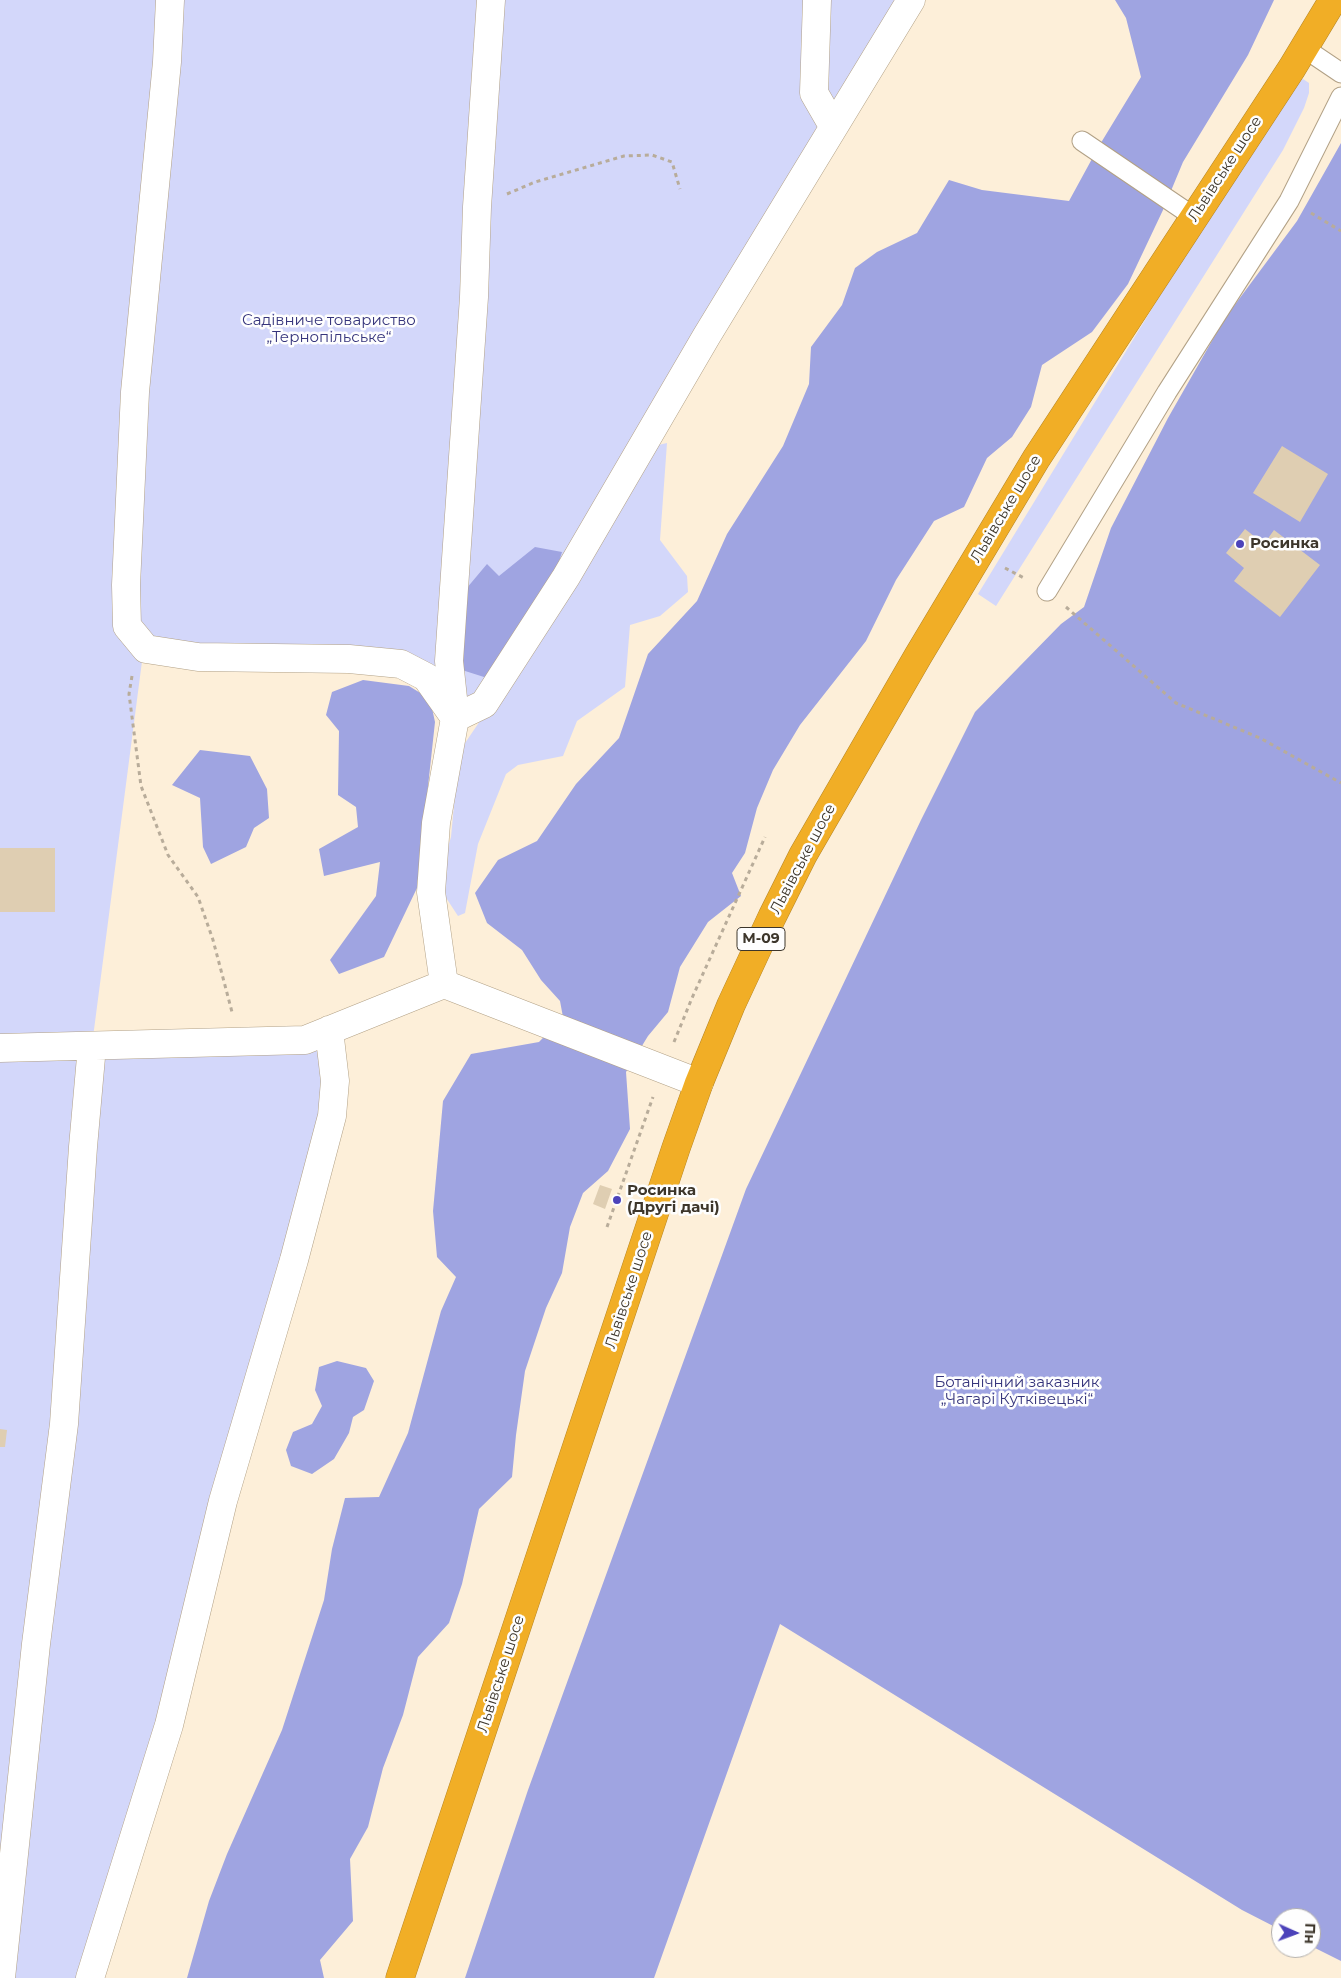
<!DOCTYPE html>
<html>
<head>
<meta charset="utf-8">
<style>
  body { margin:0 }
  #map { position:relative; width:1341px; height:1978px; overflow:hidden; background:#fdefd9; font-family:Montserrat,sans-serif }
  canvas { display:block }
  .north { position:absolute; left:1271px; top:1908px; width:50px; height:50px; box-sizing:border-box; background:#fefefe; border:1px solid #b1aeaa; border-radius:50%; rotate:92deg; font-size:14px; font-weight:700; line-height:20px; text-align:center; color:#3d362b }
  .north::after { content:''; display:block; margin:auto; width:18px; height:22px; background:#4c43ba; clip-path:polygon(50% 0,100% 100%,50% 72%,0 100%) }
</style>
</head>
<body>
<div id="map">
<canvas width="1341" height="1978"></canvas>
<div class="north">Пн</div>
</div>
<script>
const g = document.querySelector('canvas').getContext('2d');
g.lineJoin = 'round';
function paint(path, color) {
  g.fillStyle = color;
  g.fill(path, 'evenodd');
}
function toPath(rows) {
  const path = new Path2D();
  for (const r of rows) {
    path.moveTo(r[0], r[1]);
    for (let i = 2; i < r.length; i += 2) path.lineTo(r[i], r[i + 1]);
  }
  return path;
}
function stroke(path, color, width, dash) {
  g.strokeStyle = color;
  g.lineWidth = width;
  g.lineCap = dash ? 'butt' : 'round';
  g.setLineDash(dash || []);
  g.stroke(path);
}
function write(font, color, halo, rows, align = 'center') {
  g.font = font + ' Montserrat,sans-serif';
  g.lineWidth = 5;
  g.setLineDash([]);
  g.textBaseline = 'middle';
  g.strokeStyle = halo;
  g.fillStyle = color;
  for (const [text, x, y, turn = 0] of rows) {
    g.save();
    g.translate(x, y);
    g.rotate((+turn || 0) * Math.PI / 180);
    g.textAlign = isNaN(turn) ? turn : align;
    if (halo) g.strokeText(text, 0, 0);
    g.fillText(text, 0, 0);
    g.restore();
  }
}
const green = toPath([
  [0,0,911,0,566,577,455,718,426,677,144,646,92,1045,329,1030,335,1081,90,1978,0,1978],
  [1303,79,1309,83,1309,93,1304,108,1283,150,996,606,978,594,1281,97,1294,84],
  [667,443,660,540,687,576,688,592,660,616,630,625,625,687,577,721,563,756,518,765,506,774,478,844,465,913,458,916,437,884,451,837,459,752,557,607,654,446]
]);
const forest = toPath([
  [1115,0,1274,0,1248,55,1183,162,1163,210,1128,284,1092,332,1042,365,1031,407,1012,437,987,458,964,507,934,521,896,580,866,641,800,725,773,770,757,808,745,853,732,873,741,896,708,922,680,967,668,1012,648,1036,626,1072,630,1129,608,1171,583,1193,570,1227,562,1273,546,1308,525,1371,516,1435,512,1477,479,1509,462,1584,449,1623,418,1657,403,1715,383,1768,368,1827,350,1859,353,1921,320,1960,324,1978,187,1978,209,1901,227,1854,282,1730,324,1600,332,1549,345,1498,379,1497,408,1433,441,1311,456,1277,437,1257,433,1211,443,1101,471,1054,539,1042,563,1017,560,1001,541,980,522,950,487,923,475,893,498,860,537,841,576,784,619,738,648,654,697,601,727,534,783,446,809,384,811,347,842,305,855,268,877,252,917,233,949,180,982,190,1069,201,1099,146,1141,77,1126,18],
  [1341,143,1341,1961,1311,1946,1311,1918,1281,1918,1281,1930,1242,1910,780,1624,654,1978,465,1978,528,1790,746,1189,921,820,975,712,1061,624,1084,607,1111,528,1168,418,1225,318,1297,221],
  [535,547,562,552,551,588,499,671,484,677,462,670,466,589,487,564,499,576],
  [363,680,409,686,430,699,435,722,417,888,384,957,339,974,330,960,376,896,380,862,324,876,319,849,358,827,356,807,338,795,339,731,326,715,332,692],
  [200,750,250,756,267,789,269,818,254,828,246,847,211,864,203,847,200,798,172,785],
  [337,1361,366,1368,374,1381,364,1410,353,1417,349,1433,334,1459,312,1474,291,1466,286,1450,293,1432,312,1424,322,1406,315,1390,319,1367]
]);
const building = toPath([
  [1282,446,1328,474,1300,522,1253,493],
  [1245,529,1264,544,1274,530,1320,565,1280,617,1234,581,1244,568,1226,553],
  [0,848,55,848,55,912,0,912],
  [600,1185,612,1189,605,1209,593,1204],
  [0,1429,7,1430,5,1447,0,1447]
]);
const path = toPath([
  [507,194,535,182,624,156,652,155,672,162,680,189],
  [1311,213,1341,231],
  [1005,568,1024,578],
  [1066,607,1176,703,1260,738,1341,783],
  [132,676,129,694,141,786,168,855,198,897,213,940,232,1012],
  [674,1042,692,998,765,837],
  [607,1227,653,1097]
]);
const lane = toPath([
  [1304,48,1341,73],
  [1082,141,1194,217],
  [1047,591,1167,392,1289,201,1341,97]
]);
const street = toPath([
  [170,0,167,62,135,392,126,585,127,626,146,649,198,657,349,659,401,664,426,677,455,718],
  [817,0,814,93,833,126],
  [455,717,449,661,474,297,477,207,491,0],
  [444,984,431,892,436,823,455,718,484,704,566,577,706,337,911,0],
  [0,1048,305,1040,444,984,699,1083],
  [1,1978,36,1644,64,1424,83,1147,92,1046],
  [90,1978,169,1725,223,1501,294,1260,332,1116,335,1081,329,1030]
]);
const highway = toPath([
  [400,1978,676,1148,699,1083,731,1005,772,917,803,855,918,656,1036,459,1292,68,1333,0]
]);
const markers = [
  [1240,544,5,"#4c43ba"],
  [617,1200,5,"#4c43ba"]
];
const shields = [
  [761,939,48]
];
const shieldNames = [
  ["М-09",761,939]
];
const streetNames = [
  ["Львівське шосе",1225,169,-57],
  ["Львівське шосе",1006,509,-59],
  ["Львівське шосе",803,859,-62],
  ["Львівське шосе",629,1290,-72],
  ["Львівське шосе",501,1674,-72]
];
const parkNames = [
  ["Садівниче товариство",329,321],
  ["„Тернопільське“",329,338],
  ["Ботанічний заказник",1017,1383],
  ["„Чагарі Кутківецькі“",1017,1400]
];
const poiNames = [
  ["Росинка",1250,544],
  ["Росинка",627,1191],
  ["(Другі дачі)",627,1208]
];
paint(green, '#d3d7fa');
paint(forest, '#9fa4e1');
paint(building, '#dfceb2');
stroke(lane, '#b2a186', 21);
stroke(street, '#b2a186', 29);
stroke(highway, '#b28428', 29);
stroke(path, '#b8ac9a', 3, [4, 4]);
stroke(lane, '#fff', 19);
stroke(street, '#fff', 28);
stroke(highway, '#f1ae26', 28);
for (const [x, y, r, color] of markers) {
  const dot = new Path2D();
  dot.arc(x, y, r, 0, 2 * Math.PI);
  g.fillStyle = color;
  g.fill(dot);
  stroke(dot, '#fefefe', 2);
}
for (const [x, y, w] of shields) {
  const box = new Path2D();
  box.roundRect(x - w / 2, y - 11.5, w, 23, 4);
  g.fillStyle = '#fefefe';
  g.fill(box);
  stroke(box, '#3d362b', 1);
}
write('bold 14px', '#3d362b', null, shieldNames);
write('15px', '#3d362b', '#fefefe', streetNames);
write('15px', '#36357c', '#fefefe', parkNames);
write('bold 15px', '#3d362b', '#fefefe', poiNames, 'left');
</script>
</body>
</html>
